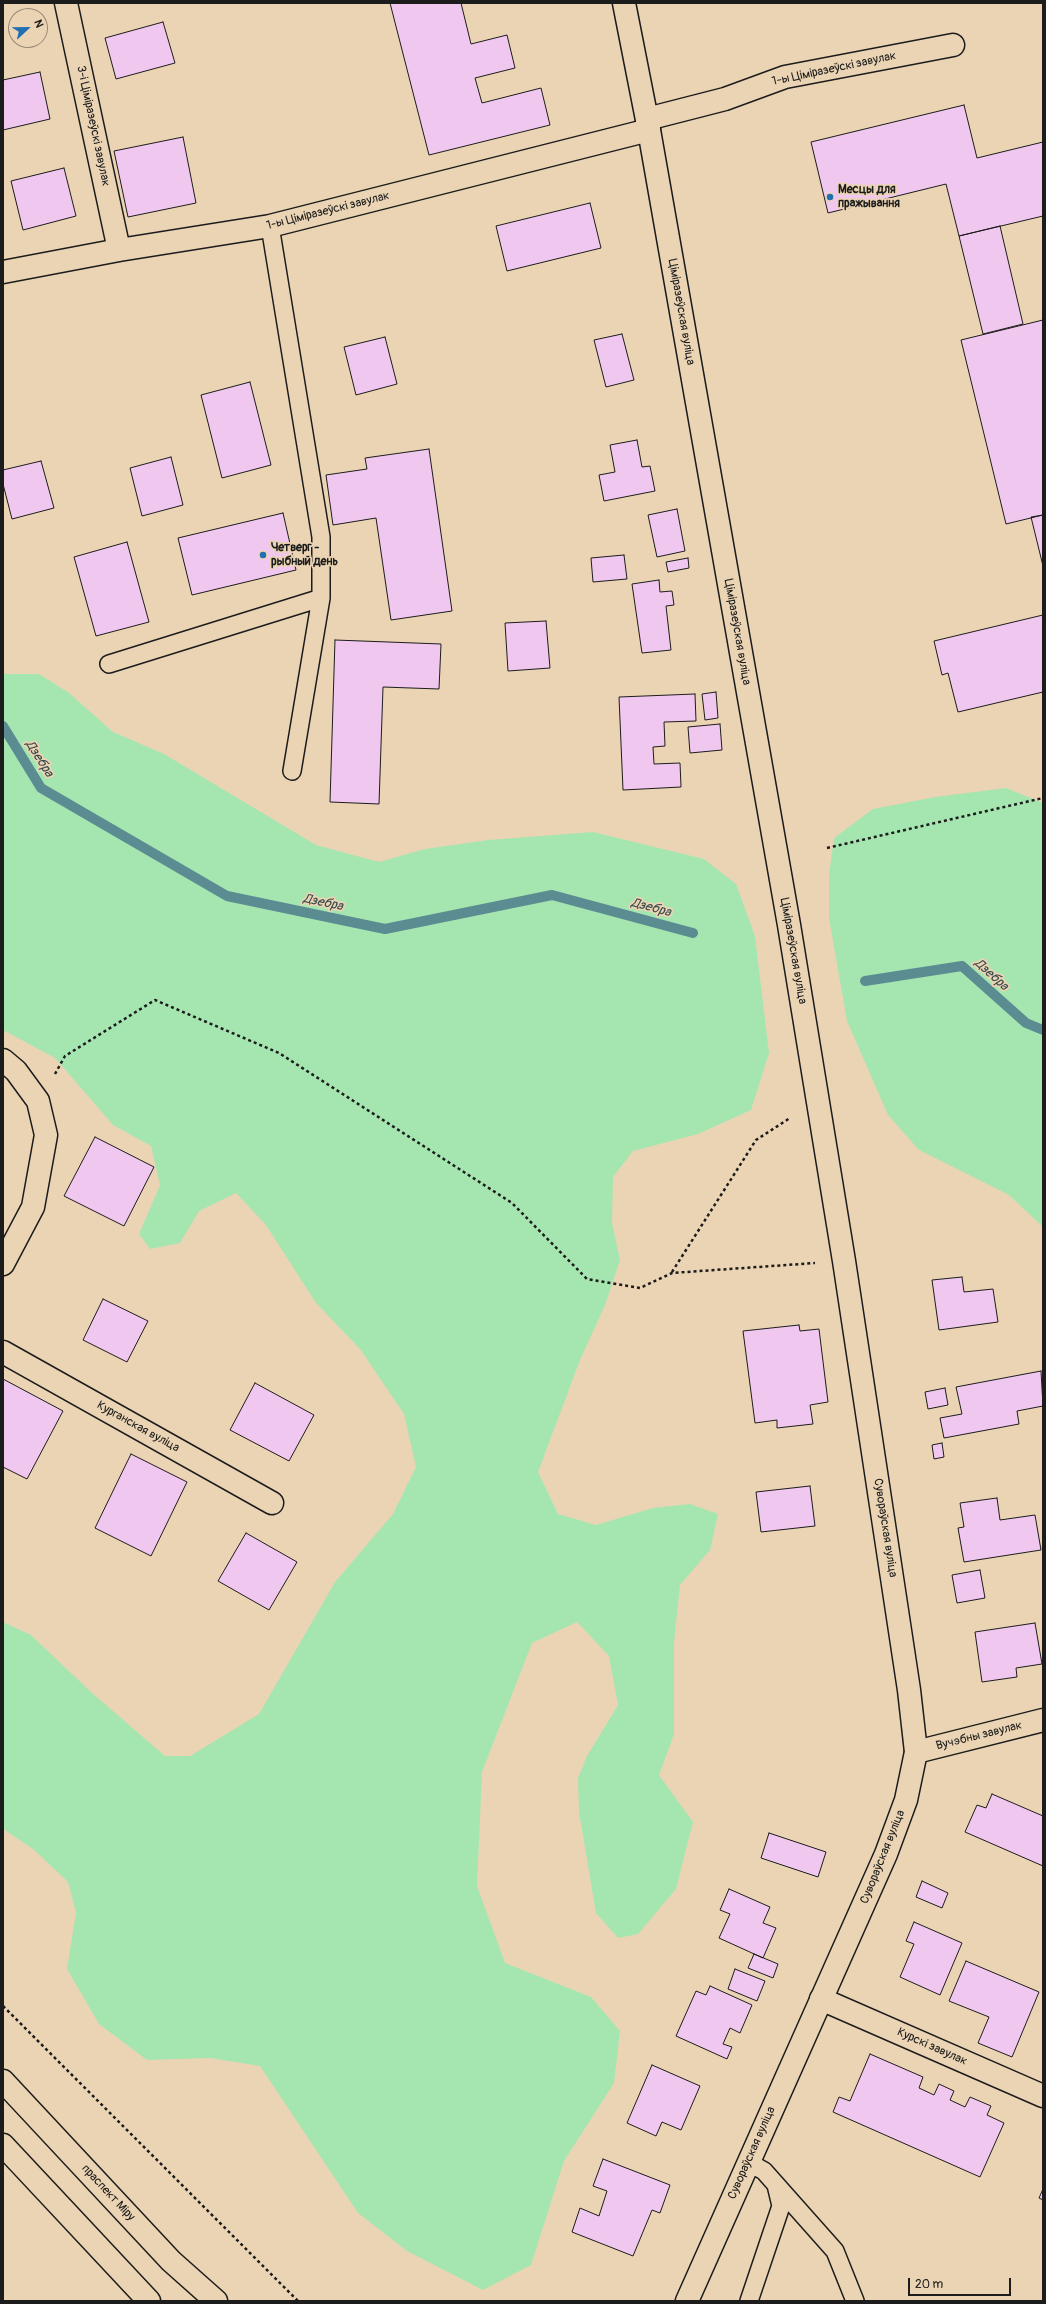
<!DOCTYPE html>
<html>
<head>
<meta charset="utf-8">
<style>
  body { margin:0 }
  #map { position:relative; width:1046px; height:2304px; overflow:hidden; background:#ebd4b4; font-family:Pangolin,sans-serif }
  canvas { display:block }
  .frame { position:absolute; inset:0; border:4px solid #1c1c1c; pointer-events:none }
  .north { position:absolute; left:8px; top:8px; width:40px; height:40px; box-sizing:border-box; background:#ebd4b4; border:1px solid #988a77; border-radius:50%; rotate:68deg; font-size:11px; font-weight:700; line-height:16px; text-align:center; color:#1c1c1c }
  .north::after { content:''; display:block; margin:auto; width:14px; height:18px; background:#1f6fb2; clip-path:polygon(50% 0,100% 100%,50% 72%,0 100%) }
  .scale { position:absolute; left:908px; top:2278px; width:103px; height:18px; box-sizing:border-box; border:2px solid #1c1c1c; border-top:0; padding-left:5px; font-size:12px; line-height:14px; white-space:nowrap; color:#1c1c1c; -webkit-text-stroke:3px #ebd4b4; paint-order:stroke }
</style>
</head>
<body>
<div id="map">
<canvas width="1046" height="2304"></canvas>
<div class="frame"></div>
<div class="north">N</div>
<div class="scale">20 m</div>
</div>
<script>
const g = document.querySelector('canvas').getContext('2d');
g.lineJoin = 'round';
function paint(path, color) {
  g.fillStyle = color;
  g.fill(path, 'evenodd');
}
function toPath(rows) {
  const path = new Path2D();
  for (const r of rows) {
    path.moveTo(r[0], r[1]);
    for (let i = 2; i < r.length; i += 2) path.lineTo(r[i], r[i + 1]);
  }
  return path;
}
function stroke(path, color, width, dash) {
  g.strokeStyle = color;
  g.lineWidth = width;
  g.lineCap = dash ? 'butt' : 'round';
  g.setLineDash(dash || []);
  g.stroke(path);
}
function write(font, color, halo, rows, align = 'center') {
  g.font = font + ' Pangolin,sans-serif';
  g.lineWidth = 3.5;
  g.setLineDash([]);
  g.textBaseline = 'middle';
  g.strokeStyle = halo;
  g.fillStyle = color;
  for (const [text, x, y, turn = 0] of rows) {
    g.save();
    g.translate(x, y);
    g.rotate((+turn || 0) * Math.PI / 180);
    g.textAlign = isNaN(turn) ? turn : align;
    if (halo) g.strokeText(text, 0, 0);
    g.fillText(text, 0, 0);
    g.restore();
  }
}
const green = toPath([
  [3,674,39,674,69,693,113,732,164,754,316,845,379,862,425,849,488,840,593,832,704,859,736,884,755,936,769,1053,751,1110,698,1134,633,1151,613,1177,612,1223,620,1260,605,1305,580,1360,538,1472,558,1514,596,1525,653,1508,690,1504,718,1514,710,1550,680,1585,674,1642,674,1734,659,1775,693,1822,676,1889,638,1934,618,1938,596,1913,579,1812,578,1778,587,1756,618,1705,609,1656,577,1622,532,1643,482,1772,477,1886,505,1963,591,1997,620,2031,614,2083,564,2161,531,2265,483,2290,407,2251,358,2213,260,2066,210,2058,147,2060,99,2024,67,1969,76,1913,68,1882,33,1849,3,1829,3,1622,31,1635,92,1693,165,1756,190,1756,259,1714,335,1582,393,1514,416,1467,404,1414,360,1349,316,1303,266,1225,236,1193,199,1211,180,1243,150,1249,139,1234,160,1185,151,1146,113,1125,55,1058,3,1030],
  [1006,788,1043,803,1043,1227,1009,1195,919,1150,888,1115,847,1021,829,918,829,875,834,838,873,809,935,797]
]);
const stream = toPath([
  [3,726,41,788,227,896,385,929,552,895,693,933],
  [865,981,962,966,1026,1023,1043,1030]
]);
const building = toPath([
  [390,3,461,3,471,44,507,35,515,68,475,78,482,103,541,88,550,125,429,155,390,3],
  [163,22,175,63,116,79,105,38,163,22],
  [40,72,50,119,3,130,3,80,40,72],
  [964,105,977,158,1043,142,1043,216,959,236,946,184,828,213,811,142,964,105],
  [183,137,196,203,128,217,114,151,183,137],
  [64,168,76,216,23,230,11,181,64,168],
  [590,203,601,248,507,271,496,226,590,203],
  [1000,226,1023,324,983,334,959,236,1000,226],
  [1043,320,1043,515,1006,524,961,340,1043,320],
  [622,334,634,380,606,387,594,340,622,334],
  [385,337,397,384,356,395,344,347,385,337],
  [250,382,271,465,222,478,201,395,250,382],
  [637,440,642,467,650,466,655,491,604,501,599,475,615,472,610,445,637,440],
  [429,449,452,611,391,620,376,518,333,525,326,475,367,469,365,458,429,449],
  [171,457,183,505,142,516,130,468,171,457],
  [41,461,54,508,12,519,3,484,3,470,41,461],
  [677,509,685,551,657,557,648,515,677,509],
  [283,513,296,570,192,595,178,538,283,513],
  [1043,515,1043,566,1031,517,1043,515],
  [127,542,149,622,96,636,74,557,127,542],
  [624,555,627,579,593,582,591,558,624,555],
  [688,558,689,568,668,572,666,562,688,558],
  [659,580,660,592,672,591,674,605,666,606,671,650,642,653,632,584,659,580],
  [1043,615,1043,692,958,712,948,673,942,675,934,641,1043,615],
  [546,621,550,668,508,671,505,623,546,621],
  [335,640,441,644,439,689,383,687,379,804,330,802,335,640],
  [716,692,718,718,705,720,702,694,716,692],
  [695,694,696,721,664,722,665,746,653,747,654,764,680,763,681,787,623,790,619,697,695,694],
  [720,724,722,750,690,753,688,727,720,724],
  [95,1137,154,1167,124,1226,64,1196,95,1137],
  [962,1277,964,1292,993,1289,998,1322,939,1330,932,1280,962,1277],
  [103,1299,148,1321,127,1362,83,1340,103,1299],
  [799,1325,800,1331,819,1329,828,1402,810,1405,813,1424,777,1428,777,1420,755,1423,743,1331,799,1325],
  [1041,1371,1043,1406,1017,1411,1019,1424,944,1438,940,1418,962,1414,956,1387,1041,1371],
  [3,1379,63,1411,27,1479,3,1467,3,1379],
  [255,1383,314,1415,289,1461,230,1430,255,1383],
  [945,1388,948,1405,928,1409,925,1392,945,1388],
  [942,1443,944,1457,934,1459,932,1445,942,1443],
  [131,1454,187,1482,151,1556,95,1528,131,1454],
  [810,1486,815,1526,761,1532,756,1492,810,1486],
  [997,1498,1000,1520,1035,1515,1041,1550,964,1562,958,1528,964,1527,960,1503,997,1498],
  [246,1533,297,1562,269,1610,218,1581,246,1533],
  [980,1570,985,1598,957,1603,952,1575,980,1570],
  [1035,1623,1042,1664,1016,1668,1017,1677,982,1682,975,1632,1035,1623],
  [992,1794,1043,1816,1043,1866,965,1832,977,1805,986,1808,992,1794],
  [769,1833,826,1852,818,1877,761,1858,769,1833],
  [922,1881,948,1893,942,1908,916,1897,922,1881],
  [729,1889,770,1907,763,1923,776,1928,763,1958,719,1938,730,1914,720,1910,729,1889],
  [914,1922,962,1943,940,1995,900,1977,914,1944,906,1941,914,1922],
  [754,1954,778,1964,773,1978,748,1968,754,1954],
  [966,1961,1039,1992,1012,2057,978,2043,989,2017,949,2001,966,1961],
  [735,1969,765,1981,757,2001,728,1989,735,1969],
  [710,1986,752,2005,740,2033,730,2028,723,2044,732,2047,727,2059,676,2036,696,1991,706,1995,710,1986],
  [870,2054,923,2077,919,2088,934,2095,939,2084,954,2091,950,2100,965,2107,970,2097,991,2106,987,2115,1004,2123,980,2177,833,2112,839,2097,850,2101,870,2054],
  [652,2065,700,2086,681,2130,662,2122,656,2136,627,2123,652,2065],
  [603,2159,670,2185,660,2213,652,2210,633,2256,572,2232,580,2208,599,2216,607,2191,593,2186,603,2159],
  [1043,2189,1043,2200,1039,2198,1043,2189]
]);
const path = toPath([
  [827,848,1043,798],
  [55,1074,65,1056,155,1000,279,1053,512,1203,587,1279,640,1288,672,1273,815,1263],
  [672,1272,756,1140,790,1118],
  [3,2006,298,2301]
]);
const service = toPath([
  [270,226,321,537,321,598,292,771],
  [109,664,321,598],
  [748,2162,764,2171,835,2251,855,2301],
  [749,2301,781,2206,776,2185]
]);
const minor = toPath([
  [66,3,119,250],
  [647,119,725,99,785,77,953,45],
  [3,272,119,250,270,226,649,130],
  [3,1060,16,1071,38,1101,46,1135,33,1207,3,1264],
  [3,1352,272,1503],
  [916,1752,1043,1720],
  [821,1999,1043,2096]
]);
const secondary = toPath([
  [624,3,649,130,789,925,844,1261,909,1690,916,1752,906,1800,886,1854,687,2301]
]);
const primary = toPath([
  [3,2081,171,2261,216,2301],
  [3,2145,149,2301]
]);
const markers = [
  [830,197,4,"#1f6fb2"],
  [263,555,4,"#1f6fb2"]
];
const streetNames = [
  ["1-ы Ціміразеўскі завулак",834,69,-12],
  ["3-і Ціміразеўскі завулак",93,126,78],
  ["1-ы Ціміразеўскі завулак",328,211,-14],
  ["Ціміразеўская вуліца",681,312,80],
  ["Ціміразеўская вуліца",737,632,80],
  ["Ціміразеўская вуліца",793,951,80],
  ["Курганская вуліца",138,1427,29],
  ["Сувораўская вуліца",885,1528,81],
  ["Вучэбны завулак",979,1736,-14],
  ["Сувораўская вуліца",883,1857,-68],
  ["Курскі завулак",932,2047,24],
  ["Сувораўская вуліца",752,2153,-66],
  ["праспект Міру",108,2193,47]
];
const poiNames = [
  ["Месцы для",838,190],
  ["пражывання",838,204],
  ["Четверг -",271,548],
  ["рыбный день",271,562]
];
const waterNames = [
  ["Дзебра",39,759,58],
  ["Дзебра",323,903,12],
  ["Дзебра",651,908,15],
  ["Дзебра",991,975,42]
];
paint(green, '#a5e6b0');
stroke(stream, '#5b8c92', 10);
paint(building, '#f0c7ef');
stroke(building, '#1c1c1c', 1);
stroke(service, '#1c1c1c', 20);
stroke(minor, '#1c1c1c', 25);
stroke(secondary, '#1c1c1c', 25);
stroke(primary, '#1c1c1c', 25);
stroke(path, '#1c1c1c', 2.5, [3, 3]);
stroke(service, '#ebd4b4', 17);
stroke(minor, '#ebd4b4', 22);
stroke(secondary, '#ebd4b4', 22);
stroke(primary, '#ebd4b4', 22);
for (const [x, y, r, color] of markers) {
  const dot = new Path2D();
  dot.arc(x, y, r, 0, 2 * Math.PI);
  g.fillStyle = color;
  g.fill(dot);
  stroke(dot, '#ebd4b4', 1.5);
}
write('12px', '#1c1c1c', '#ebd4b4', streetNames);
write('bold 12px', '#1c1c1c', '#ebd4b4', poiNames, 'left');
write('italic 13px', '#364a4d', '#ebd4b4', waterNames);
</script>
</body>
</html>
